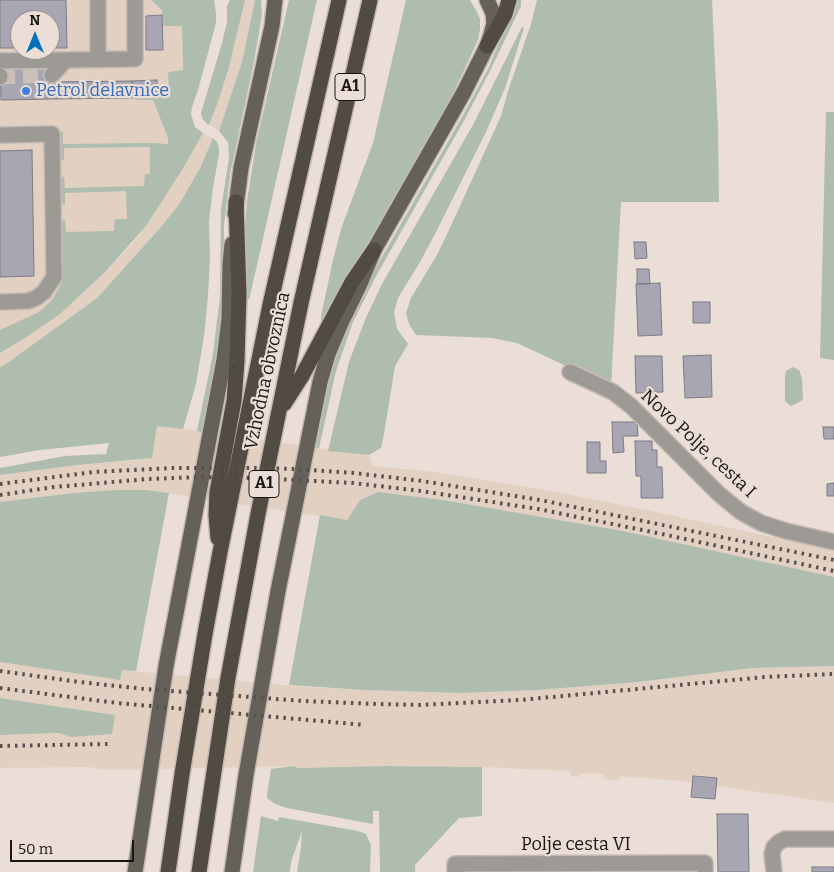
<!DOCTYPE html>
<html>
<head>
<meta charset="utf-8">
<style>
  body { margin:0 }
  #map { position:relative; width:834px; height:872px; overflow:hidden; background:#eaded6; font-family:Bitter,serif }
  canvas { display:block }
  .north { position:absolute; left:10px; top:10px; width:50px; height:50px; box-sizing:border-box; background:#eaded6; border:1px solid #978e88; border-radius:50%; rotate:0deg; font-size:14px; font-weight:700; line-height:20px; text-align:center; color:#1a1614 }
  .north::after { content:''; display:block; margin:auto; width:18px; height:22px; background:#0072bc; clip-path:polygon(50% 0,100% 100%,50% 72%,0 100%) }
  .scale { position:absolute; left:10px; top:840px; width:124px; height:22px; box-sizing:border-box; border:2px solid #1a1614; border-top:0; padding-left:6px; font-size:15px; line-height:18px; white-space:nowrap; color:#1a1614; -webkit-text-stroke:4px #eaded6; paint-order:stroke }
</style>
</head>
<body>
<div id="map">
<canvas width="834" height="872"></canvas>
<div class="north">N</div>
<div class="scale">50 m</div>
</div>
<script>
const g = document.querySelector('canvas').getContext('2d');
g.lineJoin = 'round';
function paint(path, color) {
  g.fillStyle = color;
  g.fill(path, 'evenodd');
}
function toPath(rows) {
  const path = new Path2D();
  for (const r of rows) {
    path.moveTo(r[0], r[1]);
    for (let i = 2; i < r.length; i += 2) path.lineTo(r[i], r[i + 1]);
  }
  return path;
}
function stroke(path, color, width, dash) {
  g.strokeStyle = color;
  g.lineWidth = width;
  g.lineCap = dash ? 'butt' : 'round';
  g.setLineDash(dash || []);
  g.stroke(path);
}
function write(font, color, halo, rows, align = 'center') {
  g.font = font + ' Bitter,serif';
  g.lineWidth = 4.5;
  g.setLineDash([]);
  g.textBaseline = 'middle';
  g.strokeStyle = halo;
  g.fillStyle = color;
  for (const [text, x, y, turn = 0] of rows) {
    g.save();
    g.translate(x, y);
    g.rotate((+turn || 0) * Math.PI / 180);
    g.textAlign = isNaN(turn) ? turn : align;
    if (halo) g.strokeText(text, 0, 0);
    g.fillText(text, 0, 0);
    g.restore();
  }
}
const built = toPath([
  [0,0,151,0,182,26,183,71,168,72,169,96,132,96,137,100,153,100,168,138,168,144,130,220,63,303,0,342],
  [20,20,50,20,50,50,20,50],
  [245,0,255,0,242,62,219,131,209,125,218,102,229,67],
  [203,133,213,138,200,168,180,203,161,227,97,298,6,364,0,367,0,353,25,338,59,314,105,272,131,245,146,226,182,170],
  [157,425,369,455,373,466,434,472,540,489,613,503,834,550,834,577,623,531,443,500,378,492,360,500,347,520,146,490,114,490,73,493,0,502,0,475,78,465,139,460],
  [0,662,120,680,122,670,306,687,364,690,461,693,537,690,638,682,752,668,834,666,834,803,716,786,716,778,693,776,692,782,620,776,619,780,604,779,604,774,580,773,580,777,570,776,570,771,482,767,383,766,298,768,293,766,106,770,89,767,0,768,0,735,58,733,72,737,111,734,115,715,0,698]
]);
const green = toPath([
  [151,0,214,0,216,13,216,23,198,90,192,107,191,114,195,127,203,133,182,170,146,226,105,272,60,314,25,338,0,353,0,330,39,312,52,300,59,288,62,280,60,223,62,221,65,220,66,232,114,231,115,219,127,219,126,191,65,193,65,205,60,202,60,179,64,176,65,188,144,186,145,174,150,174,150,147,64,148,64,161,59,157,59,133,63,131,63,144,150,143,168,144,168,138,153,100,137,100,132,98,132,96,169,96,168,72,183,70,182,26,163,26,162,10],
  [230,0,245,0,229,67,218,102,209,125,205,122,202,118,201,113,222,43,227,22,227,6],
  [255,0,261,0,262,15,253,67,230,174,224,225,223,320,215,371,202,432,197,431,213,354,217,320,220,297,221,209,229,158,228,142,219,131,242,62],
  [289,0,317,0,249,300,246,295,245,228,247,201,256,144],
  [406,0,470,0,477,12,480,19,480,29,478,40,451,98,379,223,321,326,321,316,333,260,341,229,373,143],
  [514,0,521,0,521,6,490,71,466,117,375,278,353,322,336,371,319,448,311,447,325,386,337,347,370,278,462,117,488,69,504,31],
  [537,0,712,0,718,127,719,202,621,202,611,387,517,343,492,338,416,335,409,324,406,313,411,298,438,253,449,230,501,116,509,88,531,24],
  [522,27,524,28,505,88,486,132,436,232,420,262,398,298,394,312,397,329,408,344,395,366,384,434,381,448,369,455,328,451,349,362,365,320,382,284,474,123],
  [826,112,834,112,834,360,820,358],
  [213,138,217,142,219,147,219,154,213,188,209,221,210,259,208,295,204,336,196,384,183,429,157,426,152,458,78,465,0,475,0,468,65,456,106,454,109,443,40,450,0,457,0,367,6,364,97,298,161,227,180,203,200,168],
  [793,367,799,370,802,378,803,400,791,406,785,401,785,376,786,371],
  [114,490,146,490,169,493,136,671,122,670,120,680,0,662,0,502,73,493],
  [378,492,443,500,623,531,834,577,834,666,752,668,638,682,537,690,461,693,364,690,289,685,320,515,347,520,360,500],
  [0,698,115,715,112,734,72,737,58,733,0,735],
  [294,766,298,768,383,766,482,767,482,816,459,818,415,865,415,872,380,872,379,811,373,811,373,824,287,808,275,804,267,798,267,795,271,769],
  [261,816,278,821,279,817,358,831,366,834,371,845,370,872,297,872,301,847,302,831,291,862,290,872,253,872]
]);
const building = toPath([
  [0,0,66,0,67,48,50,48,50,20,20,20,20,48,0,48,0,0],
  [162,15,163,50,146,50,146,16,162,15],
  [51,66,52,99,1,100,0,67,51,66],
  [157,80,157,96,132,96,132,81,157,80],
  [132,81,132,98,52,99,52,82,132,81],
  [32,150,34,276,0,277,0,151,32,150],
  [634,242,646,242,647,258,635,259,634,242],
  [637,269,649,269,650,284,637,284,637,269],
  [660,283,662,335,638,336,636,284,660,283],
  [693,302,710,302,710,323,693,323,693,302],
  [711,355,712,397,685,398,683,356,711,355],
  [635,356,662,356,663,392,636,393,635,356],
  [612,422,637,422,638,436,623,436,624,452,613,453,612,422],
  [823,427,834,427,834,439,824,439,823,427],
  [635,441,652,441,652,450,657,450,657,467,662,467,663,498,641,498,641,476,636,476,635,441],
  [587,442,600,442,600,461,606,461,606,473,587,473,587,442],
  [834,483,834,496,827,496,827,484,834,483],
  [693,776,717,778,715,799,691,797,693,776],
  [717,814,748,814,749,872,718,872,717,814],
  [812,867,834,867,834,872,812,872,812,867]
]);
const minorTunnel = toPath([
  [0,77,52,75]
]);
const minor = toPath([
  [98,60,98,0],
  [0,61,135,59,135,0],
  [52,75,66,60],
  [0,76,0,77],
  [0,135,52,134,54,277,44,292,36,298,28,301,0,302],
  [570,372,613,392,631,406,719,494,741,512,761,523,786,531,834,542],
  [455,872,455,864,705,863,705,872],
  [774,872,772,854,774,847,779,842,785,839,834,839]
]);
const major = toPath([
  [235,214,241,168,272,26,275,0],
  [135,872,166,666,224,360,229,319,230,264,232,244],
  [232,872,246,775,278,591,320,382,328,354,341,323,359,286,374,250,464,92,487,46,491,35,494,23,493,13,487,0]
]);
const highway = toPath([
  [487,46,505,14,509,0],
  [284,404,302,376,352,282,374,250],
  [218,538,216,515,217,492,234,401,237,361,239,294,236,202],
  [168,872,182,774,205,634,220,552,270,305,339,0],
  [199,872,228,678,258,514,301,303,370,0]
]);
const rail = toPath([
  [0,484,94,472,174,468,258,468,295,469,354,473,422,481,540,500,834,560],
  [0,495,54,487,148,479,200,477,256,478,353,483,421,491,538,509,662,534,834,571],
  [0,671,79,682,145,689,303,701,377,704,420,705,520,700,765,677,834,674],
  [0,688,117,703,365,725],
  [0,746,110,744]
]);
const markers = [
  [26,91,5,"#3f7fe0"]
];
const shields = [
  [350,87,30],
  [264,484,30]
];
const shieldNames = [
  ["A1",350,87],
  ["A1",264,484]
];
const shopNames = [
  ["Petrol delavnice",36,91]
];
const streetNames = [
  ["Vzhodna obvoznica",268,371,-78],
  ["Novo Polje, cesta I",698,444,43],
  ["Polje cesta VI",576,845]
];
paint(built, '#e2d0c3');
paint(green, '#aebdae');
paint(building, '#a8a6b2');
stroke(building, '#7d7b87', 1);
stroke(minorTunnel, '#cbc0b9', 15, [15, 8]);
stroke(minor, '#c5bab3', 18);
stroke(major, '#c5bab3', 18);
stroke(highway, '#c5bab3', 18);
stroke(minor, '#9d9a95', 15);
stroke(major, '#656058', 15);
stroke(highway, '#514b42', 15);
stroke(rail, '#57504d', 4, [2.5, 5]);
for (const [x, y, r, color] of markers) {
  const dot = new Path2D();
  dot.arc(x, y, r, 0, 2 * Math.PI);
  g.fillStyle = color;
  g.fill(dot);
  stroke(dot, '#eaded6', 2);
}
for (const [x, y, w] of shields) {
  const box = new Path2D();
  box.roundRect(x - w / 2, y - 13.5, w, 27, 4);
  g.fillStyle = '#eaded6';
  g.fill(box);
  stroke(box, '#1a1614', 1);
}
write('bold 16px', '#1a1614', null, shieldNames);
write('18px', '#366cbe', '#eaded6', shopNames, 'left');
write('18px', '#1a1614', '#eaded6', streetNames);
</script>
</body>
</html>
